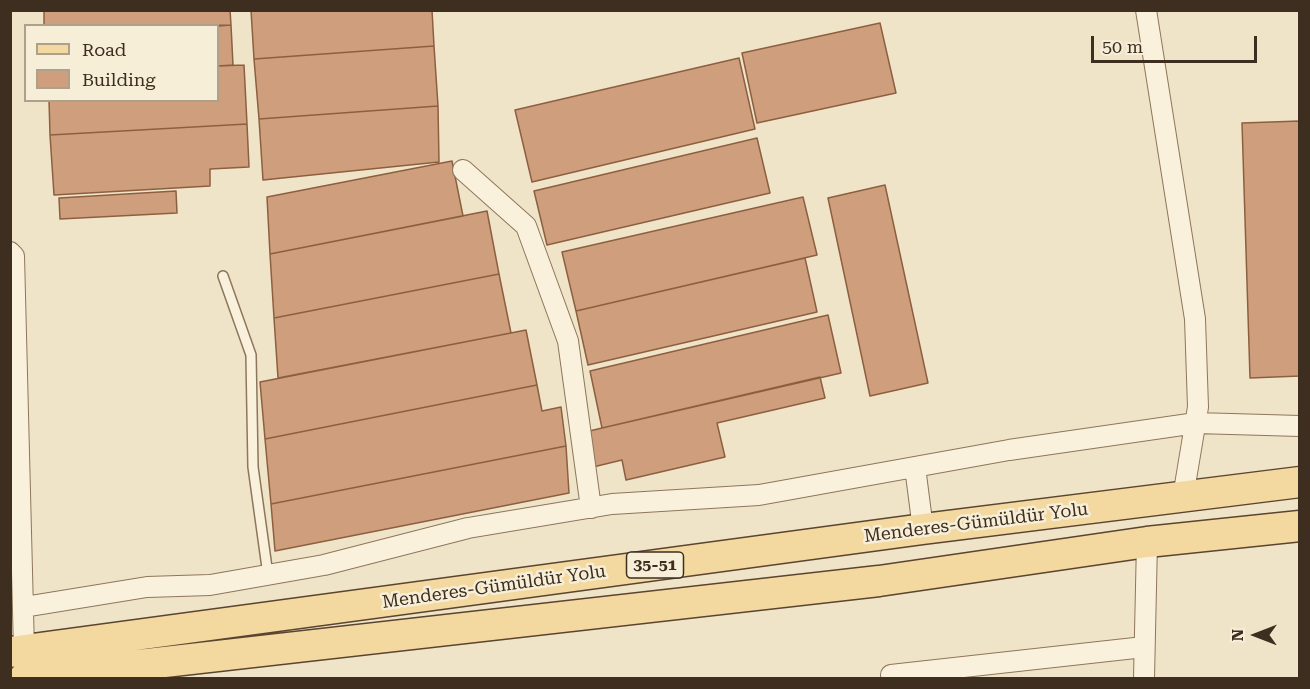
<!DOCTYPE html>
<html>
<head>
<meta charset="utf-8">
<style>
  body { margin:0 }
  #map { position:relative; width:1310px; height:689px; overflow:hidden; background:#f0e4c8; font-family:"Roboto Serif",serif }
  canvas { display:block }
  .frame { position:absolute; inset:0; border:12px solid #3d2e20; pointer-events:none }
  .legend { position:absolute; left:24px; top:24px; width:195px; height:78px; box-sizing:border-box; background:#f7eed8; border:2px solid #ada18e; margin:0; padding:8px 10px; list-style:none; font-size:18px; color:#3d2e20 }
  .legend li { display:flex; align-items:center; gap:12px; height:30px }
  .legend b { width:30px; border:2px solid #ada18e }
  .north { position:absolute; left:1226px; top:605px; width:60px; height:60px; -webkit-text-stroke:4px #f7eed8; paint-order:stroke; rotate:270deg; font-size:16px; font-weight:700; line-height:24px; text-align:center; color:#3d2e20 }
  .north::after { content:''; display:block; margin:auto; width:21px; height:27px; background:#3d2e20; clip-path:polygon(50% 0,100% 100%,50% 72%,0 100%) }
  .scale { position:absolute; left:1091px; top:36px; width:166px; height:27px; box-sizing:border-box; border:3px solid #3d2e20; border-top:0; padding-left:8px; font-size:18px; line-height:21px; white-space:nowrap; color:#3d2e20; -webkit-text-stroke:4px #f7eed8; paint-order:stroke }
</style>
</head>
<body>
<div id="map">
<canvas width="1310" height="689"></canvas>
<div class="frame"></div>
<ul class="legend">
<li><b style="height:8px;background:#f3d9a0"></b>Road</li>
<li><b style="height:16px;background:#cf9f7d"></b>Building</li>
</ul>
<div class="north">N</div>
<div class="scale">50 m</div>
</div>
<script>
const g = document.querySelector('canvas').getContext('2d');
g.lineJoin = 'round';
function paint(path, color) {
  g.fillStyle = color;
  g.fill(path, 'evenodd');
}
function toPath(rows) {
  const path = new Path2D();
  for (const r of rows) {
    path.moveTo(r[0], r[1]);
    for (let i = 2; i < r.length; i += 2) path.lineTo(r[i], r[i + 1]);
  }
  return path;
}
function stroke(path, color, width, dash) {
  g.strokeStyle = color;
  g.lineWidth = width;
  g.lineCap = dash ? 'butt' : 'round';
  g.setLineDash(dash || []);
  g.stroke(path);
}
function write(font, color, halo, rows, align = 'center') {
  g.font = font + ' "Roboto Serif",serif';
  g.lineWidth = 5;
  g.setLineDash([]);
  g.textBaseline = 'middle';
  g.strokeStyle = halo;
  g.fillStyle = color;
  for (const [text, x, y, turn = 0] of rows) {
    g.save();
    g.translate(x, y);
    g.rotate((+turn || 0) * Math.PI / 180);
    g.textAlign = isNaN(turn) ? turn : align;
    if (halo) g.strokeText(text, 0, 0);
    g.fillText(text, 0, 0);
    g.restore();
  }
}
const building = toPath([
  [44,10,230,10,231,25,44,26,44,10],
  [251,10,432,10,434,46,254,59,251,10],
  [880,23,896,93,757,123,742,53,880,23],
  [231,25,233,65,218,66,218,26,231,25],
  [434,46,438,106,259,119,254,59,434,46],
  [739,58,755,129,532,182,515,110,739,58],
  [244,65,247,124,50,135,49,100,218,100,218,66,244,65],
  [438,106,439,162,263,180,259,119,438,106],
  [1300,121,1300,376,1250,378,1242,123,1300,121],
  [247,124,249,167,210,169,210,186,54,195,50,135,247,124],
  [757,138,770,193,547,245,534,191,757,138],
  [452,161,463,216,270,254,267,197,452,161],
  [885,185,928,383,870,396,828,198,885,185],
  [176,191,177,213,60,219,59,198,176,191],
  [803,197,817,255,576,311,562,252,803,197],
  [487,211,499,274,274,318,270,254,487,211],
  [805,258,817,312,588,365,576,311,805,258],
  [499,274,511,333,278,378,274,318,499,274],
  [828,315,841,373,602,428,590,371,828,315],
  [526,330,537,385,265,439,260,382,526,330],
  [820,377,825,398,717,423,725,457,626,480,622,460,593,467,585,432,820,377],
  [537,385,542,411,561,407,566,446,271,504,265,439,537,385],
  [566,446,569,493,275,551,271,504,566,446]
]);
const service = toPath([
  [223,276,251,355,253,467,268,575]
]);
const minor = toPath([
  [1146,10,1195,319,1198,407,1183,497],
  [463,170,526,226,568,341,591,508],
  [10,252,14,256,24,650],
  [915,467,923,529],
  [24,607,147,587,210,585,324,565,468,528,612,504,759,495,1009,450,1196,423,1300,426],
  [891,675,1144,647],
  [1144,678,1147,542]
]);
const primary = toPath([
  [10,652,923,529,1300,482],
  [24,678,879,581,1147,542,1300,526]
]);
const shields = [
  [655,565,57]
];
const shieldNames = [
  ["35-51",655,565]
];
const streetNames = [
  ["Menderes-Gümüldür Yolu",976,523,-7],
  ["Menderes-Gümüldür Yolu",494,587,-8]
];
paint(building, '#cf9f7d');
stroke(building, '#8d5f41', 1.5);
stroke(service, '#8d765c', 12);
stroke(minor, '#8d765c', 22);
stroke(primary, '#5b4430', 33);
stroke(service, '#faf1dc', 9);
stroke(minor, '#faf1dc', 20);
stroke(primary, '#f3d9a0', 30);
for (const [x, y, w] of shields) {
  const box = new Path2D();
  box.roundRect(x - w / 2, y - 13, w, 26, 4.5);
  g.fillStyle = '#f7eed8';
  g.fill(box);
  stroke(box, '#3d2e20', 1.5);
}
write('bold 16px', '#3d2e20', null, shieldNames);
write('18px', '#3d2e20', '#f7eed8', streetNames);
</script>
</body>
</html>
